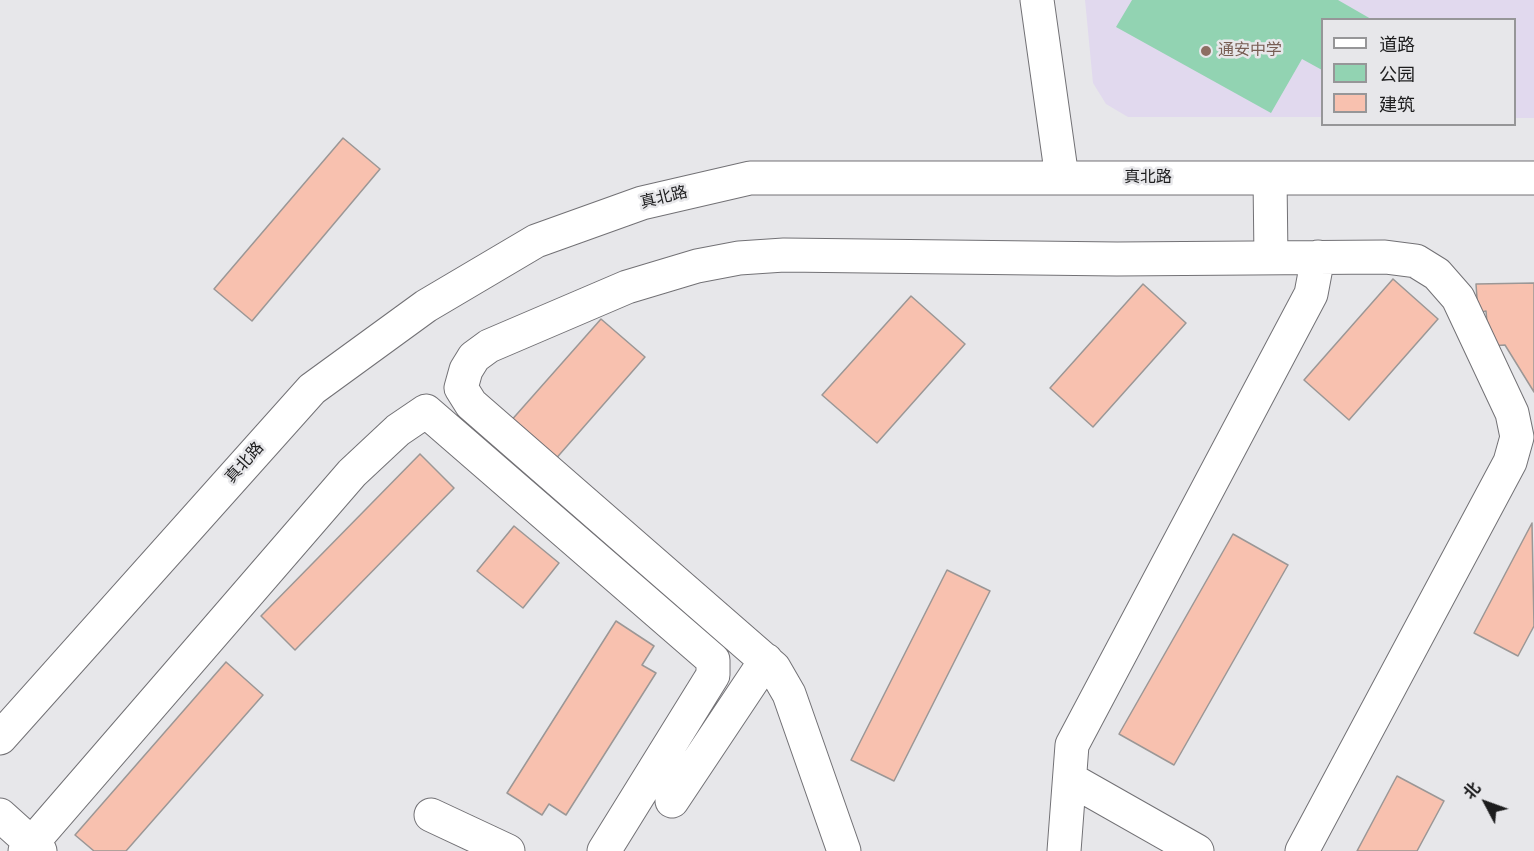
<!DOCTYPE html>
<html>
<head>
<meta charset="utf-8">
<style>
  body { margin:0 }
  #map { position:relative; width:1534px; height:851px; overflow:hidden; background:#e7e7ea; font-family:Signika,"Noto Sans SC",sans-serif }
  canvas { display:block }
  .legend { position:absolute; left:1321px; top:18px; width:195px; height:108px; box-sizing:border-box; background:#e7e7ea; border:2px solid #969698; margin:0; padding:8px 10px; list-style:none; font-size:18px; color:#1d1d1e }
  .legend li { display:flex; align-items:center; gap:12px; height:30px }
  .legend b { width:30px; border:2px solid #969698 }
  .north { position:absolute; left:1456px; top:773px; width:60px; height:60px; -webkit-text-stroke:4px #e7e7ea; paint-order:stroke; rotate:311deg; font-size:16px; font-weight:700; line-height:24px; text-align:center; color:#1d1d1e }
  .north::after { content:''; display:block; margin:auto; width:21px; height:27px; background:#1d1d1e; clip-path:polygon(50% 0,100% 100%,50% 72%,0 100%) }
</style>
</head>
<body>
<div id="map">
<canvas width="1534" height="851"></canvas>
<ul class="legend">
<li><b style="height:8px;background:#fff"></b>道路</li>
<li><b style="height:16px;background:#92d3b2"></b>公园</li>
<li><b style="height:16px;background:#f8c1af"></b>建筑</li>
</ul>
<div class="north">北</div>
</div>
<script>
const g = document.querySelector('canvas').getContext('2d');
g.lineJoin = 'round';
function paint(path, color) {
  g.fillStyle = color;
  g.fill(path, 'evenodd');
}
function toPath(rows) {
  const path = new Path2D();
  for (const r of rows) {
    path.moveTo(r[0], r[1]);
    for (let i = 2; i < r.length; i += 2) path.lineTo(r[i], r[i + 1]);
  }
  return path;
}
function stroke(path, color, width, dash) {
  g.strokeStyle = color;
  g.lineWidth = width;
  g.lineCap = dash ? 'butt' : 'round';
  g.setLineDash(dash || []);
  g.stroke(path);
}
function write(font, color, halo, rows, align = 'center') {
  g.font = font + ' Signika,"Noto Sans SC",sans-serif';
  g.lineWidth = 5;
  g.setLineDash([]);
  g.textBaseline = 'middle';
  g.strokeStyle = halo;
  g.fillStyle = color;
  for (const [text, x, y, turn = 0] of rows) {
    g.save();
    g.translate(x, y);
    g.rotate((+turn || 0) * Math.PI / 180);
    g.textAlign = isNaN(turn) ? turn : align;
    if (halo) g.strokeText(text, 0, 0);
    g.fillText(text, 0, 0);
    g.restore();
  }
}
const education = toPath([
  [1085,0,1534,0,1534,118,1515,118,1514,20,1322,20,1322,117,1128,117,1106,104,1093,83]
]);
const green = toPath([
  [1132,0,1338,0,1371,19,1322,20,1322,70,1302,59,1271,113,1116,27]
]);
const building = toPath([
  [343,138,380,169,252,321,214,289,343,138],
  [1393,279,1438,319,1349,420,1304,380,1393,279],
  [1534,283,1534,392,1505,345,1489,346,1486,311,1478,313,1476,284,1534,283],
  [1143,284,1186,323,1093,427,1050,388,1143,284],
  [911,296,965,344,877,443,822,395,911,296],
  [601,319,645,357,553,462,509,423,601,319],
  [420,454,454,488,295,650,261,616,420,454],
  [1532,523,1534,626,1518,656,1474,633,1532,523],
  [514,526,559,563,523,608,477,571,514,526],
  [1233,534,1288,565,1174,765,1119,734,1233,534],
  [947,570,990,591,894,781,851,760,947,570],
  [616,621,654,646,642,665,656,673,566,815,549,804,542,815,507,793,616,621],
  [226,662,263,695,126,851,94,851,75,835,226,662],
  [1397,776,1444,801,1417,851,1357,851,1397,776]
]);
const minor = toPath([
  [1037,0,1062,178],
  [1270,178,1271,258],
  [0,738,312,389,426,306,536,241,642,203,750,178,1534,178],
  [1070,779,1197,851],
  [672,801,766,660],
  [0,815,40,851],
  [431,815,508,851],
  [25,851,352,473,398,430,426,411,713,660,713,675,604,851],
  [844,851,789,694,774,668,471,404,461,388,466,370,474,357,489,346,627,287,697,266,739,258,784,255,1117,259,1385,257,1416,261,1437,274,1458,298,1512,413,1517,437,1510,462,1302,851],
  [1064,851,1072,745,1311,294,1318,257]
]);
const markers = [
  [1206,51,6,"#8d6e63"]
];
const educationNames = [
  ["通安中学",1218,51]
];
const streetNames = [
  ["真北路",1148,178],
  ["真北路",664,198,-14],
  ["真北路",245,463,-48]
];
paint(education, '#e1d9ee');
paint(green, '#92d3b2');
paint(building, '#f8c1af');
stroke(building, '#9b9796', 1.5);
stroke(minor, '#727175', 35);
stroke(minor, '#fff', 33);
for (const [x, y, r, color] of markers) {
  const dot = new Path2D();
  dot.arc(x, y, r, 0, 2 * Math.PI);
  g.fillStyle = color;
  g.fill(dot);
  stroke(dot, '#e7e7ea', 2);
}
write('16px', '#785e54', '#e7e7ea', educationNames, 'left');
write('16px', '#1d1d1e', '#e7e7ea', streetNames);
</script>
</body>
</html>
